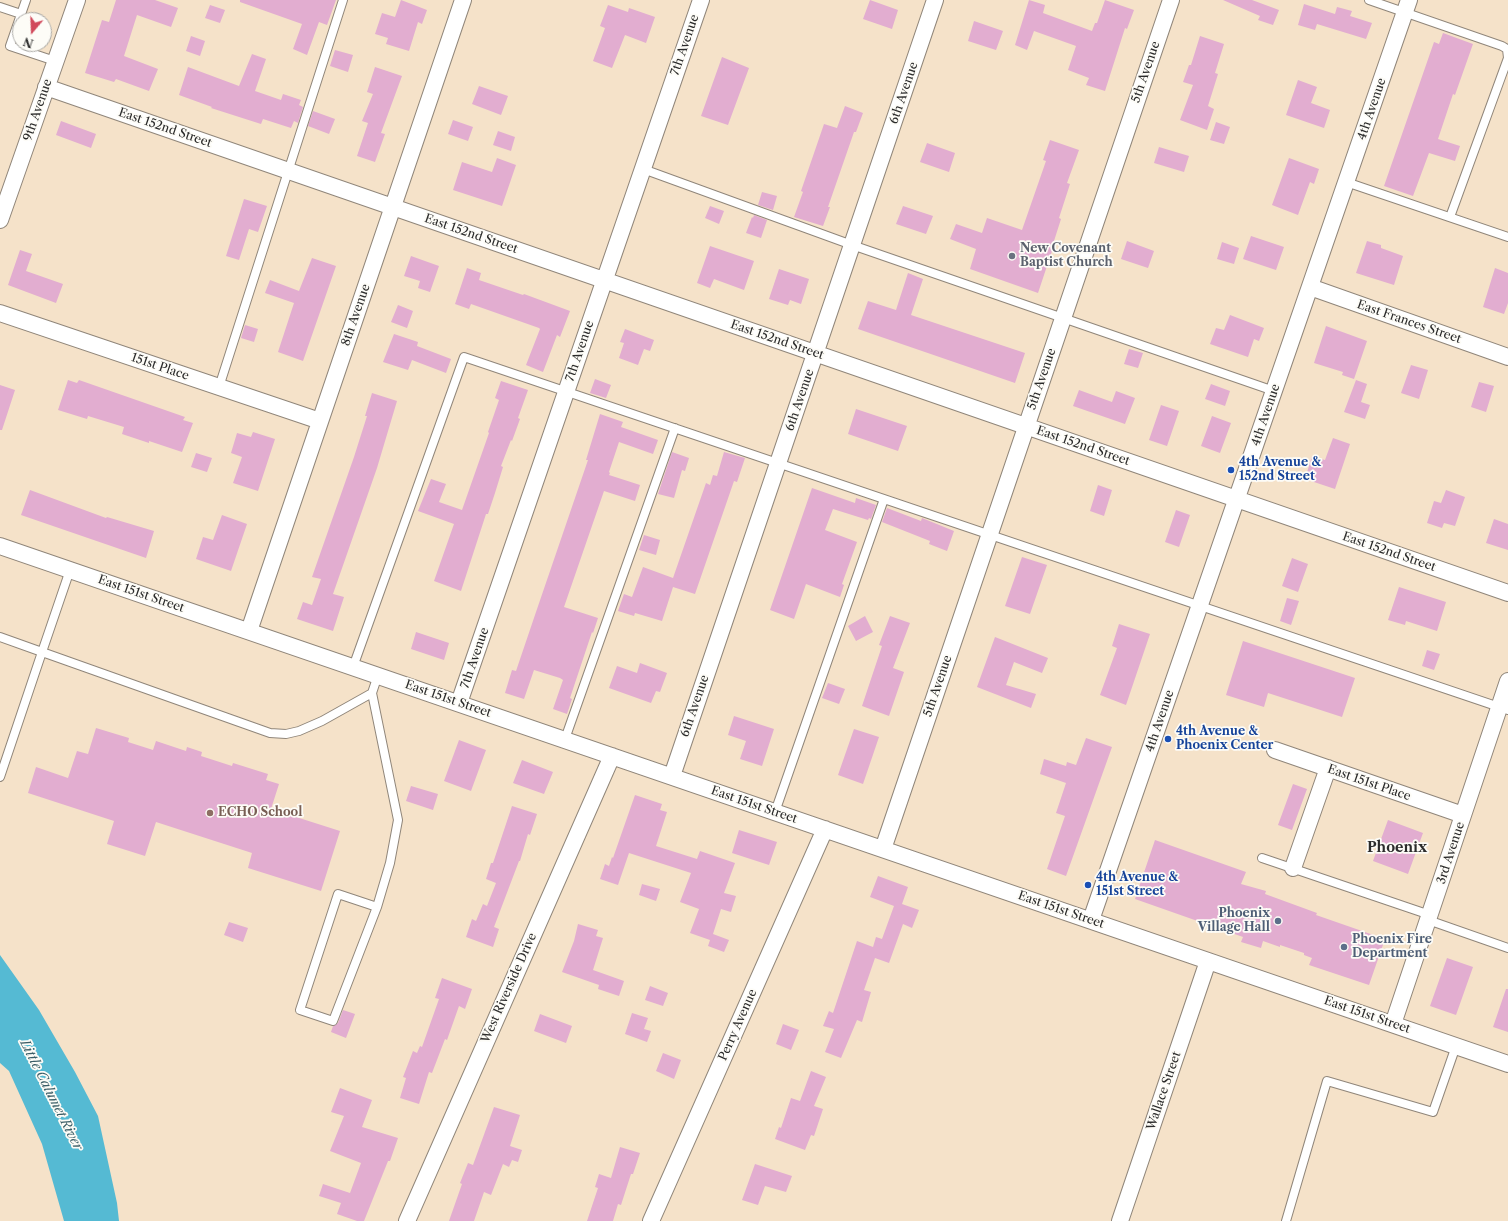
<!DOCTYPE html>
<html>
<head>
<meta charset="utf-8">
<style>
  body { margin:0 }
  #map { position:relative; width:1508px; height:1221px; overflow:hidden; background:#f5e2c9; font-family:"Libre Caslon Text",serif }
  canvas { display:block }
  .north { position:absolute; left:12px; top:12px; width:40px; height:40px; box-sizing:border-box; background:#fdfcf7; border:1px solid #a9a8a5; border-radius:50%; rotate:199deg; font-size:11px; font-weight:700; line-height:16px; text-align:center; color:#2b2b2b }
  .north::after { content:''; display:block; margin:auto; width:14px; height:18px; background:#d1495b; clip-path:polygon(50% 0,100% 100%,50% 72%,0 100%) }
</style>
</head>
<body>
<div id="map">
<canvas width="1508" height="1221"></canvas>
<div class="north">N</div>
</div>
<script>
const g = document.querySelector('canvas').getContext('2d');
g.lineJoin = 'round';
function paint(path, color) {
  g.fillStyle = color;
  g.fill(path, 'evenodd');
}
function toPath(rows) {
  const path = new Path2D();
  for (const r of rows) {
    path.moveTo(r[0], r[1]);
    for (let i = 2; i < r.length; i += 2) path.lineTo(r[i], r[i + 1]);
  }
  return path;
}
function stroke(path, color, width, dash) {
  g.strokeStyle = color;
  g.lineWidth = width;
  g.lineCap = dash ? 'butt' : 'round';
  g.setLineDash(dash || []);
  g.stroke(path);
}
function write(font, color, halo, rows, align = 'center') {
  g.font = font + ' "Libre Caslon Text",serif';
  g.lineWidth = 3.5;
  g.setLineDash([]);
  g.textBaseline = 'middle';
  g.strokeStyle = halo;
  g.fillStyle = color;
  for (const [text, x, y, turn = 0] of rows) {
    g.save();
    g.translate(x, y);
    g.rotate((+turn || 0) * Math.PI / 180);
    g.textAlign = isNaN(turn) ? turn : align;
    if (halo) g.strokeText(text, 0, 0);
    g.fillText(text, 0, 0);
    g.restore();
  }
}
const water = toPath([
  [0,955,39,1010,75,1072,98,1116,117,1203,119,1221,64,1221,42,1144,9,1071,0,1063]
]);
const building = toPath([
  [116,0,155,0,178,8,171,27,137,15,124,56,158,69,149,91,116,79,114,82,85,73,102,20,109,22],
  [240,0,336,0,327,25,319,22,307,55,293,49,302,24,240,2],
  [401,0,427,10,422,24,418,22,409,51,386,44,388,38,375,34,382,13,395,17],
  [870,0,898,10,892,29,863,19],
  [1029,0,1045,5,1043,13,1092,31,1095,23,1097,23,1105,0,1134,10,1127,29,1125,28,1105,91,1086,85,1089,78,1068,70,1076,46,1034,31,1027,50,1015,45],
  [1223,0,1252,0,1279,10,1273,25,1258,20,1260,16],
  [1304,4,1335,14,1337,7,1352,11,1350,16,1372,23,1366,39,1317,24,1315,30,1298,25],
  [210,5,225,10,220,23,205,18],
  [608,5,628,12,629,8,655,17,646,43,625,35,612,68,593,61,605,28,600,26],
  [974,21,1003,31,996,50,968,41],
  [1443,33,1473,44,1455,95,1453,94,1438,139,1460,146,1455,161,1429,153,1413,196,1384,186,1434,42,1439,44],
  [191,36,205,41,200,56,186,51],
  [1200,36,1224,44,1215,73,1218,74,1208,106,1214,109,1207,130,1180,120,1193,85,1183,82,1189,65,1191,65],
  [335,50,353,55,348,72,330,66],
  [252,54,266,59,255,91,281,100,283,94,301,100,299,105,303,107,298,123,294,121,291,128,263,119,261,124,211,108,212,107,179,95,188,67,239,86],
  [722,57,749,68,728,125,701,116],
  [375,67,402,76,381,133,385,134,375,162,357,156,368,123,362,121,373,94,367,92],
  [1298,80,1317,87,1311,103,1330,110,1324,128,1286,115],
  [479,86,508,96,501,115,472,104],
  [845,106,863,113,856,132,854,132,828,207,830,207,823,226,794,217,803,192,801,191,824,124,837,128],
  [313,111,335,119,329,134,308,126],
  [453,120,473,127,468,141,448,134],
  [61,121,96,134,91,148,56,135],
  [1216,122,1230,127,1224,144,1210,140],
  [498,131,515,137,511,151,493,145],
  [1050,140,1079,150,1067,183,1070,184,1059,218,1061,219,1054,241,1055,242,1038,293,970,269,976,249,950,239,956,224,982,233,987,218,1022,230,1046,161,1043,160],
  [927,143,955,153,949,172,920,162],
  [1159,147,1189,156,1184,172,1154,163],
  [497,158,516,165,502,206,453,190,462,162,492,172],
  [1289,158,1319,169,1314,184,1310,182,1298,215,1272,205],
  [762,192,777,196,773,210,758,205],
  [244,199,267,206,258,232,249,229,239,260,226,256],
  [710,206,724,211,719,224,705,218],
  [903,206,933,216,926,234,896,224],
  [754,215,767,220,761,238,746,233,752,217,753,218],
  [1251,236,1284,247,1276,270,1243,259],
  [1127,241,1154,251,1148,268,1121,259],
  [1367,241,1381,245,1381,248,1403,256,1394,285,1356,273],
  [1222,242,1239,248,1234,264,1217,259],
  [710,246,754,261,744,290,714,279,710,288,697,283],
  [20,250,32,254,26,271,63,284,56,303,8,285],
  [411,256,439,266,430,292,418,288,420,281,404,276],
  [312,258,336,266,303,361,278,352,294,303,265,293,270,280,299,291],
  [467,268,481,273,479,280,523,295,524,294,570,311,560,337,557,335,543,372,526,365,540,329,539,328,471,304,469,309,455,304],
  [1495,268,1508,273,1508,303,1504,314,1483,307],
  [779,269,809,279,801,304,790,300,788,305,769,299],
  [908,273,923,279,911,315,1025,353,1015,383,858,329,868,301,896,310],
  [398,305,413,311,407,328,391,322],
  [1230,315,1264,328,1259,341,1254,339,1248,357,1210,344,1216,328,1224,330],
  [245,325,258,329,254,342,241,338],
  [1326,326,1367,341,1354,379,1342,375,1343,372,1314,363],
  [625,329,654,340,650,351,644,349,638,365,619,358,624,343,620,342],
  [394,334,418,342,417,346,451,359,446,373,412,360,408,370,383,362],
  [1129,349,1143,353,1138,368,1124,364],
  [1411,365,1428,370,1419,399,1401,393],
  [595,379,611,385,606,398,590,393],
  [68,380,77,383,79,380,185,417,183,420,193,423,182,452,149,441,149,443,122,434,124,427,88,416,87,419,58,410],
  [1356,380,1367,384,1361,402,1370,405,1365,419,1344,412],
  [501,381,528,390,518,418,520,419,512,441,511,440,501,466,503,467,495,493,488,514,486,514,461,591,434,581,454,524,418,511,431,479,446,484,439,502,462,510,489,433,488,432,499,400,495,398],
  [1479,382,1494,386,1486,412,1471,407],
  [1211,384,1230,391,1225,406,1205,399],
  [0,385,15,390,2,430,0,430],
  [1079,390,1112,402,1116,391,1135,398,1125,424,1073,406],
  [372,393,397,401,377,468,333,594,344,597,333,631,297,619,303,602,312,605,321,579,312,577,354,457,367,416,365,416],
  [1161,405,1179,411,1167,446,1149,440],
  [856,409,907,426,898,451,848,434],
  [600,414,623,422,621,427,658,440,653,454,619,442,609,472,610,473,609,475,640,485,635,501,604,491,564,607,598,618,593,633,592,632,570,698,572,699,567,714,553,709,563,680,560,678,534,670,524,699,505,693,512,670,516,671,536,612,588,460,586,460],
  [1212,416,1231,423,1220,453,1201,446],
  [253,432,275,439,258,491,233,483,242,457,231,453,237,433,251,437],
  [1333,438,1350,444,1335,489,1305,479,1312,456,1325,460],
  [672,452,689,458,685,471,682,470,674,498,658,494],
  [724,452,745,458,737,482,734,481,695,594,673,587,662,621,635,613,634,616,618,611,624,594,632,597,643,567,673,578,706,483,710,485,713,475,717,476],
  [196,453,212,458,207,472,191,467],
  [1098,485,1112,490,1104,516,1090,511],
  [812,488,855,503,856,498,876,505,871,519,869,518,868,520,833,509,825,530,857,542,842,584,844,585,840,597,806,584,794,619,770,610],
  [30,490,106,518,107,517,154,531,146,558,21,515],
  [1446,490,1465,497,1455,526,1444,523,1442,528,1427,523,1434,501,1441,503],
  [887,508,921,521,922,518,954,531,947,551,929,544,930,541,882,522],
  [1176,510,1190,515,1179,547,1165,542],
  [222,515,247,524,231,571,196,559,203,537,213,540],
  [1494,519,1508,524,1508,550,1486,543],
  [644,535,660,540,656,555,639,550],
  [1022,557,1047,565,1030,614,1005,606],
  [1292,558,1308,564,1298,592,1282,586],
  [1399,587,1446,602,1437,631,1406,621,1405,625,1388,620],
  [1287,598,1299,601,1291,625,1280,621],
  [865,616,873,632,856,641,848,626],
  [890,616,910,623,893,668,904,672,889,716,862,706,882,646,879,645],
  [1119,624,1150,634,1126,705,1100,695,1117,648,1112,646],
  [416,632,449,643,444,660,411,649],
  [995,637,1048,658,1042,673,1014,662,1006,685,1036,694,1031,708,977,687],
  [1243,641,1355,678,1342,717,1268,693,1264,707,1226,695],
  [1427,650,1440,654,1434,670,1422,666],
  [640,663,667,673,660,692,656,691,651,703,609,688,617,666,637,673],
  [828,683,845,689,839,704,822,698],
  [734,716,774,729,762,766,740,759,746,741,728,735],
  [96,728,129,738,128,742,153,750,156,741,186,751,187,747,202,752,201,756,232,766,233,763,268,774,266,780,279,784,271,809,340,831,321,891,248,868,252,853,156,822,145,856,107,844,114,821,28,793,36,767,68,778,77,751,88,754],
  [854,729,879,737,863,784,838,775],
  [1086,738,1112,747,1066,876,1047,869,1065,816,1056,813,1066,783,1040,774,1044,759,1066,766,1067,762,1076,765],
  [459,740,486,750,471,791,444,781],
  [522,760,553,772,544,794,513,783],
  [1293,784,1307,789,1292,830,1278,825],
  [411,786,438,794,433,810,406,801],
  [635,795,662,804,660,810,667,812,656,846,697,859,700,851,735,863,724,893,736,896,731,912,721,909,713,934,729,940,724,952,708,946,710,940,690,933,699,909,680,902,691,873,629,853,618,885,600,879,605,864,609,866,612,857,613,858],
  [512,806,537,814,530,835,528,834,520,861,519,861,494,927,499,929,493,947,466,937,472,919,476,921,483,904,487,906,496,883,486,879,491,863,493,863],
  [1388,820,1423,833,1408,874,1373,861],
  [739,830,777,842,769,865,732,853],
  [1155,840,1246,872,1241,884,1266,891,1265,894,1317,913,1316,915,1385,939,1369,985,1309,965,1312,958,1304,955,1304,953,1280,945,1280,947,1263,941,1261,948,1241,942,1243,937,1135,899],
  [878,876,908,887,902,904,919,910,912,928,903,924,889,963,875,958,864,990,871,992,862,1022,857,1020,841,1058,825,1052,834,1029,823,1026,829,1011,833,1013,857,941,873,947,876,937,882,939,894,906,870,897],
  [642,884,660,889,656,901,639,895],
  [229,922,248,928,243,942,224,935],
  [578,924,598,930,596,936,603,938,593,970,624,981,619,996,598,989,599,985,562,972,574,941],
  [1447,958,1473,967,1456,1015,1430,1006],
  [442,978,472,989,465,1009,459,1006,447,1040,445,1039,432,1073,429,1072,419,1104,400,1098,406,1078,403,1077,413,1051,417,1053,420,1046,422,1047,439,999,435,998],
  [650,986,668,993,663,1006,645,1000],
  [1506,989,1508,989,1508,1032,1493,1027],
  [343,1010,355,1014,346,1038,331,1032,333,1026,338,1023],
  [632,1013,648,1018,644,1029,651,1031,647,1042,625,1034],
  [540,1014,572,1026,566,1043,534,1031],
  [783,1024,799,1030,791,1050,776,1044],
  [663,1053,681,1060,674,1079,656,1071],
  [811,1071,826,1077,814,1106,823,1109,814,1136,811,1135,805,1150,775,1139,779,1127,781,1128,791,1098,800,1101],
  [340,1088,372,1100,362,1127,398,1138,390,1161,388,1161,364,1221,357,1221,337,1214,341,1203,319,1196,323,1184,350,1193,361,1163,330,1151,344,1116,331,1112],
  [494,1107,520,1115,510,1146,522,1150,518,1162,512,1160,509,1167,503,1164,491,1195,484,1192,474,1221,449,1221,462,1184,460,1183,468,1163,473,1165],
  [620,1147,640,1153,633,1174,631,1174,621,1205,618,1204,613,1221,587,1221,598,1188,595,1187,599,1174,611,1178],
  [755,1164,792,1176,786,1192,765,1186,758,1205,742,1200]
]);
const service = toPath([
  [26,0,10,46,55,61],
  [1369,0,1502,46,1507,49,1508,58,1450,217],
  [0,7,21,14],
  [643,169,852,245,1274,391],
  [1346,182,1508,237],
  [219,387,343,0],
  [70,570,42,652,270,733,286,734,299,731,322,721,372,693,378,675],
  [0,637,42,652,0,777],
  [353,667,464,357,1508,710],
  [372,693,398,820,390,863,377,907,333,1021,300,1010,338,894,377,907],
  [565,739,675,428],
  [775,812,884,499],
  [1262,858,1430,915],
  [1428,920,1508,948],
  [1286,1221,1327,1081,1433,1112,1456,1046]
]);
const minor = toPath([
  [46,87,1508,593],
  [0,220,77,0],
  [1310,287,1508,357],
  [0,313,320,421],
  [0,546,1508,1064],
  [249,631,463,0],
  [459,703,701,0],
  [1275,750,1463,815],
  [672,776,935,0],
  [883,849,1171,0],
  [1293,868,1328,768],
  [1091,920,1409,0],
  [1393,1024,1508,681],
  [407,1221,612,756],
  [651,1221,825,829],
  [1120,1221,1208,961]
]);
const markers = [
  [1012,256,4,"#6b7280"],
  [1231,470,4,"#1a4fb4"],
  [1168,739,4,"#1a4fb4"],
  [210,813,4,"#8d6e63"],
  [1088,885,4,"#1a4fb4"],
  [1278,921,4,"#5c6f8a"],
  [1344,947,4,"#5c6f8a"]
];
const streetNames = [
  ["7th Avenue",685,45,-71],
  ["5th Avenue",1146,72,-71],
  ["6th Avenue",904,93,-71],
  ["4th Avenue",1372,109,-71],
  ["9th Avenue",38,110,-71],
  ["East 152nd Street",165,128,19],
  ["East 152nd Street",471,234,19],
  ["8th Avenue",356,315,-71],
  ["East Frances Street",1409,322,19],
  ["East 152nd Street",777,340,19],
  ["7th Avenue",580,351,-71],
  ["151st Place",160,367,19],
  ["5th Avenue",1042,379,-71],
  ["6th Avenue",800,400,-71],
  ["4th Avenue",1266,415,-71],
  ["East 152nd Street",1083,446,19],
  ["East 152nd Street",1389,552,19],
  ["East 151st Street",141,594,19],
  ["7th Avenue",475,658,-71],
  ["5th Avenue",938,686,-71],
  ["East 151st Street",448,699,19],
  ["6th Avenue",695,706,-71],
  ["4th Avenue",1160,721,-71],
  ["East 151st Place",1369,783,19],
  ["East 151st Street",754,805,19],
  ["3rd Avenue",1451,853,-72],
  ["East 151st Street",1061,910,19],
  ["West Riverside Drive",509,988,-66],
  ["East 151st Street",1367,1015,19],
  ["Perry Avenue",738,1025,-66],
  ["Wallace Street",1164,1091,-71]
];
const worshipNames = [
  ["New Covenant",1020,249],
  ["Baptist Church",1020,263]
];
const transitNames = [
  ["4th Avenue &",1239,463],
  ["152nd Street",1239,477],
  ["4th Avenue &",1176,732],
  ["Phoenix Center",1176,746],
  ["4th Avenue &",1096,878],
  ["151st Street",1096,892]
];
const educationNames = [
  ["ECHO School",218,813]
];
const serviceNames = [
  ["Phoenix",1270,914],
  ["Village Hall",1270,928],
  ["Phoenix Fire",1352,940,"left"],
  ["Department",1352,954,"left"]
];
const waterNames = [
  ["Little Calumet River",51,1095,63]
];
const quarterNames = [
  ["Phoenix",1397,848]
];
paint(water, '#55bad3');
paint(building, '#e2add0');
stroke(service, '#90867a', 10);
stroke(minor, '#90867a', 18);
stroke(service, '#fff', 8);
stroke(minor, '#fff', 16);
for (const [x, y, r, color] of markers) {
  const dot = new Path2D();
  dot.arc(x, y, r, 0, 2 * Math.PI);
  g.fillStyle = color;
  g.fill(dot);
  stroke(dot, '#fdfcf7', 1.5);
}
write('12px', '#2b2b2b', '#fdfcf7', streetNames);
write('bold 12px', '#5b616d', '#fdfcf7', worshipNames, 'left');
write('bold 12px', '#164399', '#fdfcf7', transitNames, 'left');
write('bold 12px', '#785e54', '#fdfcf7', educationNames, 'left');
write('bold 12px', '#4e5e75', '#fdfcf7', serviceNames, 'right');
write('italic 13px', '#3a5d66', '#fdfcf7', waterNames);
write('bold 14px', '#2b2b2b', '#fdfcf7', quarterNames);
</script>
</body>
</html>
